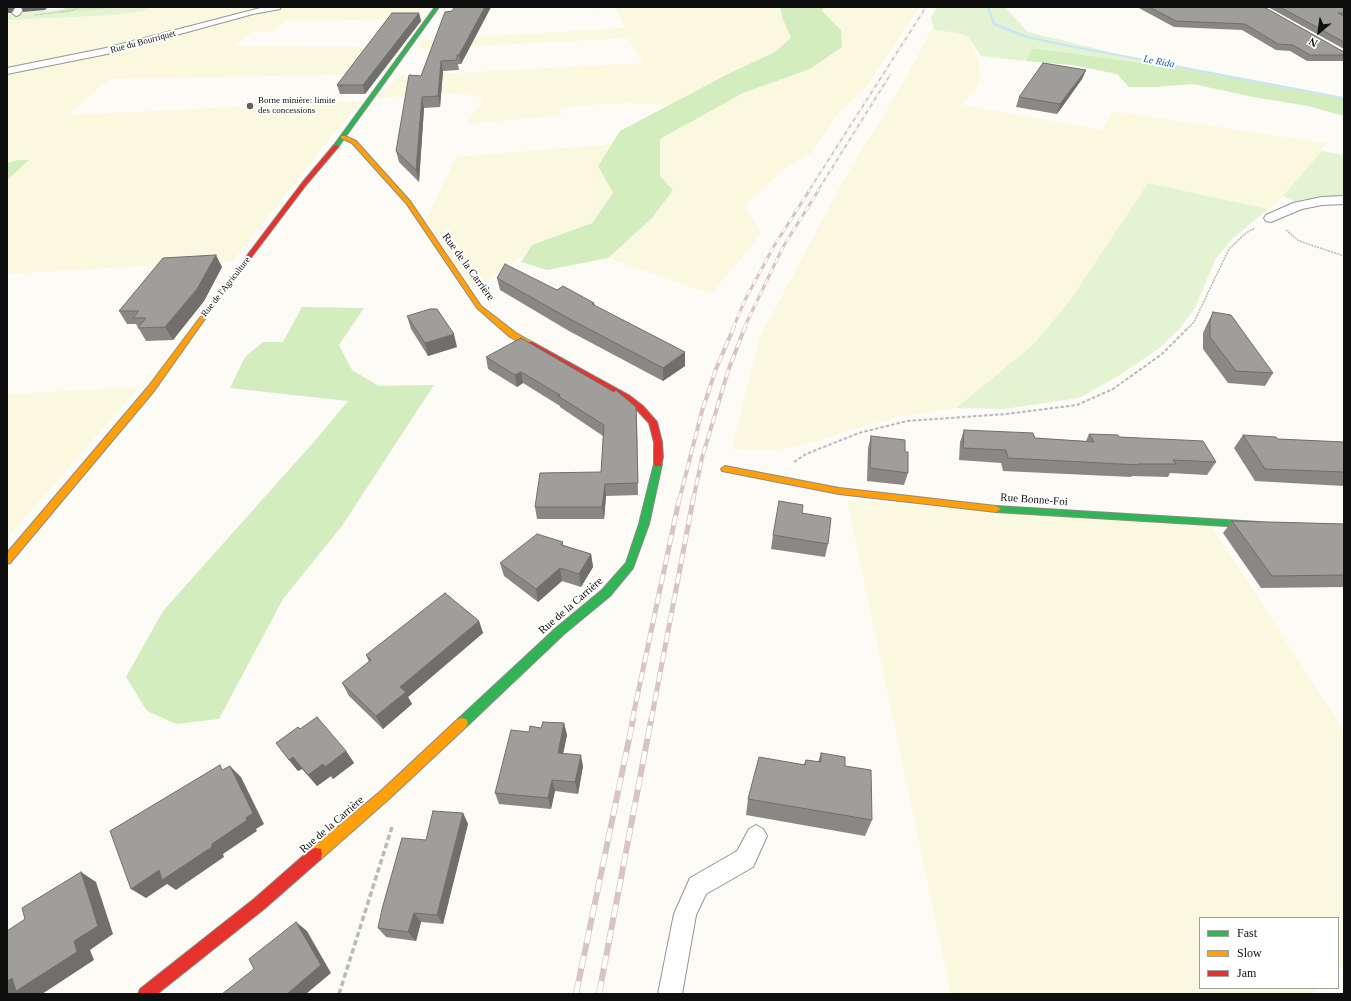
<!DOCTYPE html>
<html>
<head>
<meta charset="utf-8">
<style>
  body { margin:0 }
  #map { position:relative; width:1351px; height:1001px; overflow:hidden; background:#fcfbf5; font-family:Georgia,serif }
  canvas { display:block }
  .frame { position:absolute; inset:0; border:8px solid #0f0f0f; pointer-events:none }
  .legend { position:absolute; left:1199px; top:917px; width:140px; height:72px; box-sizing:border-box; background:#fff; border:1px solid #9f9f9f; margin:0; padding:5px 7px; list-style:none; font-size:12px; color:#0f0f0f }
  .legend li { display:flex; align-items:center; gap:8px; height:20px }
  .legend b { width:20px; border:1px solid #9f9f9f }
  .north { position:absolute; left:1299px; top:12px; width:40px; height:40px; -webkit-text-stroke:3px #fff; paint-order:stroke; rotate:209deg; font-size:11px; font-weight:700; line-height:16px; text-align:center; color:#0f0f0f }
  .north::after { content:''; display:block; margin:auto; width:14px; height:18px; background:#0f0f0f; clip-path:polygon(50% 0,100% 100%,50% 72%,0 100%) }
</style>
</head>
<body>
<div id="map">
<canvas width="1351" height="1001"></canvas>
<div class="frame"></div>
<ul class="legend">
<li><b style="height:5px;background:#30b455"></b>Fast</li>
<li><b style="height:5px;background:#ff9f0a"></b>Slow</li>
<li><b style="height:5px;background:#e5322d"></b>Jam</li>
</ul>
<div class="north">N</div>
</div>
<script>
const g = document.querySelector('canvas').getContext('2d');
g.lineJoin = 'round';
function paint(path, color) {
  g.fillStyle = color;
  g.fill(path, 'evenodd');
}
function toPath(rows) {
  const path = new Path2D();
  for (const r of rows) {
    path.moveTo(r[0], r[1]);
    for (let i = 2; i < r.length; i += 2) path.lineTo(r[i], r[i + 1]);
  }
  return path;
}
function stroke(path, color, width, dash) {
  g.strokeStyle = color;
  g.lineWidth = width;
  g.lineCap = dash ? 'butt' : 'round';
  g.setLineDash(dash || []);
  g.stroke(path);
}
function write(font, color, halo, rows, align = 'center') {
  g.font = font + ' Georgia,serif';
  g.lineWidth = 4;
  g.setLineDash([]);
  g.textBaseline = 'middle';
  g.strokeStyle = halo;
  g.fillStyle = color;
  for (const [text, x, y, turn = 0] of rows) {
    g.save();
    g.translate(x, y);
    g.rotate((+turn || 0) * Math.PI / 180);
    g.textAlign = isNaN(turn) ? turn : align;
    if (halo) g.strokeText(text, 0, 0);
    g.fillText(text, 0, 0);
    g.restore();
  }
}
const farmland = toPath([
  [149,7,423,7,411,19,287,21,272,32,253,31,234,46,403,47,382,74,109,79,68,115,362,101,333,134,233,261,7,274,7,180,29,160,7,163,7,20,116,15,143,11],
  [588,7,780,7,782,17,792,38,775,52,730,73,671,105,629,103,586,105,560,108,562,115,467,124,474,112,480,106,483,98,457,93,375,98,400,76,644,63,628,38,419,49,420,40,625,28,616,8,588,9],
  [824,7,920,7,866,87,835,116,813,152,786,167,745,205,761,234,711,294,608,258,673,190,660,176,660,139,743,93,810,69,841,30,822,11],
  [931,30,958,33,968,37,974,51,979,64,980,80,977,87,963,105,1103,130,1112,111,1326,143,1319,155,1284,196,1268,209,1148,183,1071,299,1034,344,956,408,900,417,850,430,801,446,772,450,732,449,760,337,846,176,904,82],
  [612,144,598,166,613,193,591,223,532,245,526,254,469,293,426,219,456,157],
  [139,387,7,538,7,394],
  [847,500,1211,526,1344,730,1344,965,1338,971,1338,918,1200,918,1200,988,1319,988,1312,994,951,994]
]);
const green = toPath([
  [79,7,149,7,143,11,116,15,7,20,7,14,64,9,61,12],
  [937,7,1005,7,1028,32,1114,53,1210,72,1032,48,1026,61,981,56,968,37,958,33,934,30,931,18],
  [1322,151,1344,155,1344,196,1295,202,1283,196],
  [1148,183,1268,209,1232,239,1215,260,1195,308,1180,328,1161,347,1120,375,1079,398,1004,409,956,408,1034,344,1071,299]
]);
const forest = toPath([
  [67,7,123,7,57,13],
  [780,7,824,7,822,11,841,30,842,47,810,69,743,93,660,139,660,176,673,190,652,218,608,258,547,270,521,262,532,245,592,223,613,193,598,166,620,131,730,73,775,52,791,38,782,17],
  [1032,48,1210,72,1344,98,1344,116,1308,106,1253,97,1193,84,1154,87,1129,87,1117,74,1072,65,1026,61],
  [18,160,29,160,7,180,7,163],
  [302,307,364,308,339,345,352,370,379,386,434,385,342,526,283,599,219,719,176,724,147,711,126,677,163,611,319,436,348,401,230,388,245,357,263,342,283,342]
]);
const stream = toPath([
  [987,7,989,7,995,23,1028,36,1069,45,1344,97,1344,99,1069,47,1026,38,993,25,987,7]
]);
const pathFar3 = toPath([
  [35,15,69,11,81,7]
]);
const pathFar2 = toPath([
  [1286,230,1299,241,1344,256],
  [1188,328,1194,322,1229,249,1246,233,1255,228]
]);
const pathFar1 = toPath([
  [794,462,806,454,859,433,907,421,1006,414,1077,405,1113,389,1162,354,1189,327]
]);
const path = toPath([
  [339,994,392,827]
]);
const lane = toPath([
  [756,825,763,829,767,836,753,867,706,894,696,915,682,994,658,994,674,914,690,878,737,851,749,829,756,825]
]);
const street = toPath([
  [16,7,25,7,19,15,16,16,12,13,16,7],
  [264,7,281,7,280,9,253,14,107,54,7,74,7,68,106,48,264,7],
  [1344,196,1344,204,1322,205,1302,209,1271,222,1266,221,1264,218,1266,215,1293,203,1322,197,1344,196]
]);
const fast = toPath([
  [435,7,439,7,338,147,334,147,334,145,435,7],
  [658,461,662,464,649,524,633,568,610,596,564,634,466,727,462,728,458,727,456,723,458,719,556,628,602,590,626,563,639,524,654,464,658,461],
  [996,506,1259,522,1262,523,1264,525,1262,527,1259,528,996,512,991,509,996,506]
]);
const slow = toPath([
  [341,136,345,136,356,141,410,201,481,306,516,333,532,342,532,346,526,346,510,337,477,308,406,203,352,143,341,138,341,136],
  [204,314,207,316,154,391,10,563,7,564,7,553,148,387,202,315,204,314],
  [725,466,839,488,996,506,1001,509,996,512,839,494,722,471,721,469,725,466],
  [462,718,466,719,468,723,466,727,390,798,321,859,316,860,311,859,310,854,311,849,382,790,458,719,462,718]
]);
const jam = toPath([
  [334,145,339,146,306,185,206,317,202,317,202,315,302,183,334,145],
  [526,342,532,342,630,396,643,406,657,422,662,442,663,457,661,466,655,466,654,464,654,442,649,423,637,410,624,400,526,346,526,342],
  [316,848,321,849,322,854,321,859,264,909,157,994,138,994,140,989,254,899,311,849,316,848]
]);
const railFar4 = toPath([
  [808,192,926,7],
  [817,192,890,75]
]);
const railFar3 = toPath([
  [733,328,745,300,774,246,809,191],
  [744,328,783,247,818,191]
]);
const railFar2 = toPath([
  [679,501,702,411,716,369,734,327],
  [693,501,702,458,728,371,745,327]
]);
const railFar1 = toPath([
  [632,721,679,500],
  [651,721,693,500]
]);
const rail = toPath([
  [576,994,633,720],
  [599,994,651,720]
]);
const wall = toPath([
  [455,7,491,7,461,64,458,64,459,70,443,71,440,107,424,108,419,182,399,162,396,151,421,76,452,11],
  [1133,7,1264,7,1344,52,1344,61,1307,61,1290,51,1276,50,1242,30,1174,27,1137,7],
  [1268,7,1344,7,1344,49],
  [419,13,421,21,365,94,340,94,337,85],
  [1086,70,1082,79,1057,114,1016,107,1019,97],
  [222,267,204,301,173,340,146,341,136,324,127,324,119,311],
  [497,278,557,290,594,303,595,306,685,366,663,381,569,331,500,290],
  [1213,312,1273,373,1265,386,1228,383,1203,349,1203,333,1207,324],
  [407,316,457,347,428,356,411,329],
  [486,357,636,407,638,495,606,496,604,519,537,519,535,507,601,472,603,436,560,407,560,406,523,383,517,387,488,369],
  [964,430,1035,438,1086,441,1089,434,1119,437,1216,462,1207,475,1170,473,1168,477,1132,476,1131,477,1003,471,1001,463,959,460,960,442],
  [1243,435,1278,439,1344,442,1344,486,1255,481,1234,448],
  [871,436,908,473,904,485,867,481,868,448],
  [802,513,828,544,825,557,771,549,773,535],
  [1232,521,1344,524,1344,587,1261,588,1223,533],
  [563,542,563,545,591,554,593,567,581,587,562,581,538,602,504,576,500,563],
  [479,621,483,633,408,697,412,704,383,729,349,696,342,683,369,662,366,655],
  [564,723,567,735,563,753,583,766,578,794,555,791,551,809,499,804,495,793,529,732],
  [300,729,346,751,354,763,333,779,331,776,317,786,302,769,298,771,276,743],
  [821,753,845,766,872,820,865,836,746,815,748,799,804,764,806,760,818,762],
  [463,813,468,824,443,924,421,922,416,941,386,937,378,928,426,840]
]);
const shadedWall = toPath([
  [7,7,15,7,11,13,7,13],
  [21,7,48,7,45,10,23,12],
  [485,7,491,7,461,64,459,55],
  [419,13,421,21,365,94,363,85],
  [441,61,443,71,440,107,438,96],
  [1086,70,1082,79,1057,114,1060,104],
  [422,97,424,108,419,182,416,170],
  [216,255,222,267,204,301,173,340,165,327],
  [454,334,457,347,428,356,425,343],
  [685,352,685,366,663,381,663,368],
  [521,372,523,383,517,387,515,375],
  [636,407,637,419,638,495,638,483],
  [605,484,606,496,604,519,602,507],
  [591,554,593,567,581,587,579,574],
  [560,568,562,581,538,602,536,589],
  [479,621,483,633,408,697,412,704,383,729,376,716,400,687],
  [564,723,567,735,561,764,558,753],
  [346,751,354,763,333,779,325,767],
  [581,755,583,766,578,794,575,782],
  [293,757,302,769,298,771,289,760],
  [323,764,331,776,317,786,308,775],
  [230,766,241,777,264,824,256,829,257,831,223,854,224,857,176,890,167,884,146,898,131,889,159,870,212,844],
  [552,780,555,791,551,809,548,798],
  [463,813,468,824,443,924,437,915],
  [81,872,96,882,113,934,90,950,94,960,42,994,23,994,20,993,18,994,7,994,7,981,74,941],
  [414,913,421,922,416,941,408,932],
  [296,922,307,931,331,973,306,994,287,994]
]);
const building = toPath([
  [455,7,485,7,459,55,457,55,457,60,441,61,438,96,422,97,416,170,396,151,409,75,421,76,445,12,452,11,455,7],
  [1149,7,1264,7,1344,52,1344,55,1310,55,1293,45,1278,44,1245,24,1176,21,1149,7],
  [1280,7,1344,7,1344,13,1338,13,1344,16,1344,42,1280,7],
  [392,13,419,13,363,85,337,85,392,13],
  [1043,63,1086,70,1060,104,1019,97,1043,63],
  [216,255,197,289,165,327,138,328,146,318,133,318,139,311,119,311,163,258,216,255],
  [505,264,557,290,563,286,594,303,592,304,685,352,663,368,568,318,497,278,505,264],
  [430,309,437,309,454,334,425,343,407,316,430,309],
  [1213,312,1231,315,1273,373,1236,371,1210,337,1210,321,1213,312],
  [521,338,614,392,616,390,618,392,636,407,638,483,605,484,602,507,535,507,540,473,601,472,604,425,558,396,560,395,521,372,515,375,486,357,521,338],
  [964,430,1033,433,1035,438,1094,442,1089,434,1118,435,1119,437,1203,441,1216,462,1173,460,1176,464,1138,464,1139,465,1008,458,1006,450,963,448,964,430],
  [1243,435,1276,437,1278,439,1344,442,1344,472,1265,469,1243,435],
  [871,436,905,440,905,452,908,452,908,473,870,468,871,436],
  [779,501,803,505,802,513,831,518,828,544,773,535,779,501],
  [1232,521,1344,524,1344,575,1272,576,1232,521],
  [537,534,563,542,561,545,591,554,579,574,560,568,536,589,500,563,537,534],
  [445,593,479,621,400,687,406,692,376,716,342,683,371,660,366,655,445,593],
  [317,717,346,751,325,767,323,764,308,775,293,757,289,760,276,743,298,727,300,729,317,717],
  [543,722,564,723,558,753,581,755,575,782,552,780,548,798,495,793,511,730,529,732,530,726,541,728,543,722],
  [821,753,845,757,845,766,871,770,872,820,748,799,759,757,805,765,806,760,821,762,821,753],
  [220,765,222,770,230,766,253,813,246,818,247,820,212,844,212,847,162,880,159,870,131,889,110,831,220,765],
  [433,811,463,813,437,915,414,913,408,932,378,928,382,909,402,838,426,840,433,811],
  [81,872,98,926,74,941,77,952,16,991,12,978,7,981,7,931,25,919,22,908,81,872],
  [296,922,321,965,287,994,222,994,254,969,249,959,296,922]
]);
const markers = [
  [250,106,4,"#626260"]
];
const farStreetnames = [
  ["Rue du Bourriquet",143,42,-15],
  ["Rue de l'Agriculture",226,287,-52]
];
const farPoinames = [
  ["Borne minière: limite",258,101],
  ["des concessions",258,111]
];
const farWaternames = [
  ["Le Rida",1159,62,11]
];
const streetNames = [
  ["Rue de la Carrière",468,267,54],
  ["Rue Bonne-Foi",1034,500,4],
  ["Rue de la Carrière",571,606,-41],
  ["Rue de la Carrière",332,825,-41]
];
paint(farmland, '#faf9e0');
paint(green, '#e4f4d2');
paint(forest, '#d3edbf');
paint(stream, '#c7e5fb');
stroke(lane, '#969593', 2);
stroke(street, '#969593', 2);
stroke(fast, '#8c8c89', 2);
stroke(slow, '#8c8c89', 2);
stroke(jam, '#8c8c89', 2);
stroke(pathFar3, '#b9b9b8', 1, [1.5, 1]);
stroke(pathFar2, '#b9b9b8', 1.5, [2, 1]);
stroke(pathFar1, '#b9b9b8', 2, [3.5, 2]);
stroke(path, '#b9b9b8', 3.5, [5.5, 3]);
paint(lane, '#fffefe');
paint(street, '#fffefe');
paint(fast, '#30b455');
paint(slow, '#ff9f0a');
paint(jam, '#e5322d');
stroke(railFar4, '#dac4c3', 2);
stroke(railFar3, '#dac4c3', 3);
stroke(railFar2, '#dac4c3', 4);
stroke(railFar1, '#dac4c3', 5);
stroke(rail, '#dac4c3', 6);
stroke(railFar4, '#fff', 1.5, [4]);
stroke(railFar3, '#fff', 2, [6]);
stroke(railFar2, '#fff', 2.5, [8]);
stroke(railFar1, '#fff', 3.5, [10]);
stroke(rail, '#fff', 4.5, [13]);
paint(wall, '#8a8884');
paint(shadedWall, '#706f6c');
paint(building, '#a09e9a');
stroke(building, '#706f6c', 1);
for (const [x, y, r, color] of markers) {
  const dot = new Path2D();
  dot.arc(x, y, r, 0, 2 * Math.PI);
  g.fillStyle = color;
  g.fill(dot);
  stroke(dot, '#fff', 1.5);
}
write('9px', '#0f0f0f', '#fff', farStreetnames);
write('9px', '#0f0f0f', '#fff', farPoinames, 'left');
write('italic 10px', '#095cb0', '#fff', farWaternames);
write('11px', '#0f0f0f', '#fff', streetNames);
</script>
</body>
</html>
